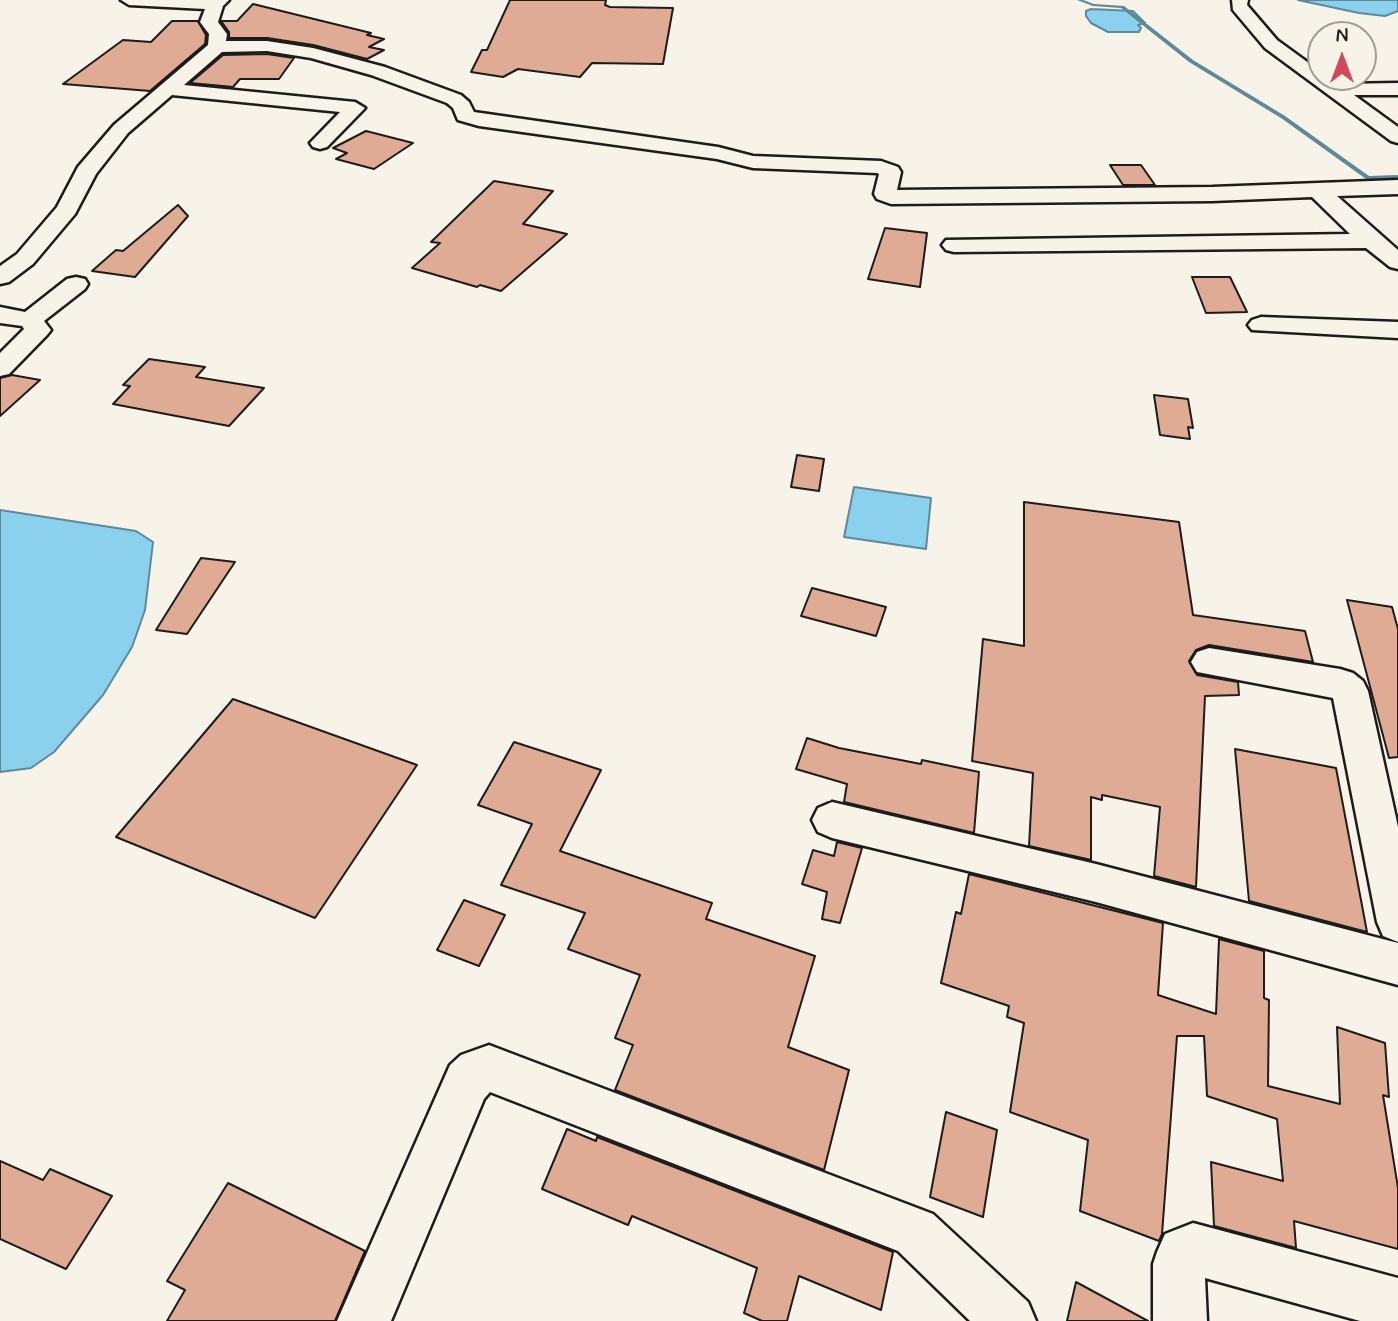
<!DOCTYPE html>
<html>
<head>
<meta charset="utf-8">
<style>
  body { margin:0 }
  #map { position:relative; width:1398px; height:1321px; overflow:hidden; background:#f7f3e8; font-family:Mynerve,sans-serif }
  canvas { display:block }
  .north { position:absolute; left:1307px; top:21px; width:70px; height:70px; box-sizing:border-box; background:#f7f3e8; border:2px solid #9f9d96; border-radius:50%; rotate:0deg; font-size:19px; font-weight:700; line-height:28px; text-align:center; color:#1c1c1c }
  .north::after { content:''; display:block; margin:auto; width:24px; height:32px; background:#d1495b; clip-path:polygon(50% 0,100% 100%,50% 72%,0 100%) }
</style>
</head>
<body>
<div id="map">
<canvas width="1398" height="1321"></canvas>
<div class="north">N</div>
</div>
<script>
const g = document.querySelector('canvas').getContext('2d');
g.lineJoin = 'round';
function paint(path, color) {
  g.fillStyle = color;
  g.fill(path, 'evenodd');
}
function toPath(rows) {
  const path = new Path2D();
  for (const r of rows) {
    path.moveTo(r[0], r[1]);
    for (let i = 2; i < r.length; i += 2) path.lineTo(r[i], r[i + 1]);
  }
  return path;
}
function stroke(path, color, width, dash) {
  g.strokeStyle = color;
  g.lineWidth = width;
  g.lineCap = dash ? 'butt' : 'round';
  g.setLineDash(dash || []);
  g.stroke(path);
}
const water = toPath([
  [1298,0,1398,0,1398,11,1385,16,1359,13,1298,0],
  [1091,9,1133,11,1145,23,1138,25,1141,28,1139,32,1108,32,1091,23,1086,16,1086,11,1091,9],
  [854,487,931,498,926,549,844,537,854,487],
  [0,510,136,531,153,542,145,610,132,647,103,695,54,752,31,768,0,772,0,510]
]);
const stream = toPath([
  [1077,0,1083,0,1094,4,1124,6,1193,60,1285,116,1369,176,1398,175,1398,179,1366,179,1281,118,1189,62,1121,8,1093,6,1077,0]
]);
const building = toPath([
  [510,0,606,0,605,5,610,7,673,8,663,64,592,63,580,77,518,69,503,77,471,72,482,50,487,50,510,0],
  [253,4,371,33,367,35,384,39,369,47,384,50,367,59,313,45,267,38,229,38,229,32,221,21,237,21,253,4],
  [172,21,198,21,206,35,205,44,150,91,63,84,123,40,151,42,172,21],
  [267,54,294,58,279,79,240,79,233,87,190,83,223,55,267,54],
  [366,131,413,143,374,169,336,159,347,153,333,148,366,131],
  [1110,165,1141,165,1155,185,1123,185,1110,165],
  [494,181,553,191,523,224,567,234,501,291,480,285,477,287,412,268,440,243,431,242,494,181],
  [178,205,188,216,135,277,92,271,116,250,123,251,178,205],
  [885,228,927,233,920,287,868,279,885,228],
  [1192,277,1230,277,1247,312,1206,313,1192,277],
  [149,359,205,367,196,377,264,388,229,426,113,404,130,386,123,385,149,359],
  [12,375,40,380,0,416,0,378,12,375],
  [1154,395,1188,399,1193,428,1188,427,1190,439,1160,435,1154,395],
  [797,455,824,459,819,491,791,487,797,455],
  [1024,502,1179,522,1193,615,1305,631,1313,662,1209,645,1196,650,1189,661,1197,675,1238,682,1239,695,1205,696,1196,887,1154,876,1160,807,1102,795,1102,800,1091,797,1091,860,1029,846,1033,773,972,761,983,639,1024,646,1024,502],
  [201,558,235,562,187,634,156,630,201,558],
  [812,588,886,607,876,636,801,616,812,588],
  [1347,600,1392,607,1398,629,1398,757,1389,758,1347,600],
  [233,699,417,765,315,918,116,837,233,699],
  [807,738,839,748,921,764,922,760,979,772,974,833,844,802,847,784,796,769,807,738],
  [514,742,601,770,560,851,712,903,706,919,815,956,788,1047,849,1070,824,1170,615,1090,633,1045,615,1038,640,975,568,949,585,913,501,885,532,824,478,805,514,742],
  [1235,749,1336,768,1367,932,1249,901,1235,749],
  [837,842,862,848,840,923,822,919,827,892,802,884,813,850,834,856,837,842],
  [969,874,1163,923,1158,995,1216,1014,1219,939,1264,951,1264,998,1269,1000,1268,1086,1340,1104,1337,1027,1385,1043,1389,1097,1383,1095,1398,1188,1398,1249,1294,1221,1296,1248,1214,1226,1211,1162,1283,1181,1277,1119,1207,1096,1204,1036,1177,1036,1162,1234,1159,1241,1080,1211,1088,1140,1010,1112,1024,1023,1007,1017,1009,1006,941,983,956,912,961,914,969,874],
  [464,900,505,915,479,966,437,950,464,900],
  [946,1112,997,1130,983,1217,930,1197,946,1112],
  [567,1129,596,1141,597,1137,893,1252,881,1310,799,1276,787,1321,762,1321,744,1313,757,1268,632,1216,628,1225,542,1189,567,1129],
  [0,1161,43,1180,50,1169,112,1196,66,1269,0,1239,0,1161],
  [228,1183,365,1251,335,1321,167,1321,185,1290,167,1281,228,1183],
  [1076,1282,1148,1321,1067,1321,1076,1282]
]);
const minor = toPath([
  [121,0,229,0,223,6,218,22,227,34,226,41,267,41,313,48,385,67,461,95,469,102,474,112,718,147,753,156,881,161,898,167,901,172,897,190,1212,187,1398,180,1398,194,1337,196,1398,250,1398,269,1390,267,1366,248,954,252,946,250,942,245,946,240,1350,234,1312,197,1212,201,891,204,877,199,874,194,879,174,877,173,753,168,717,159,479,126,458,120,453,108,447,103,371,75,311,58,267,51,222,52,184,85,355,102,365,108,327,147,320,149,313,147,310,143,340,112,172,95,128,133,96,174,75,214,33,264,9,282,0,284,0,266,17,254,57,207,78,167,114,125,208,45,209,34,200,22,205,9,129,5,121,0],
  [1232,0,1248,0,1247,5,1277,40,1321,72,1321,77,1328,77,1338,84,1398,83,1398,95,1354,95,1398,127,1398,143,1391,141,1265,48,1233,10,1232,0],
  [76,277,85,279,88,284,85,289,44,321,51,330,47,335,9,374,0,376,0,353,24,329,22,326,0,323,0,307,25,312,67,279,76,277],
  [1261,317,1398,322,1398,338,1252,330,1248,325,1252,320,1261,317],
  [1209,648,1340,669,1353,673,1363,681,1368,691,1398,827,1398,942,1383,936,1377,922,1333,698,1197,672,1191,662,1197,652,1209,648],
  [832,802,1096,864,1398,943,1398,985,1096,902,832,838,818,832,812,820,818,808,832,802],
  [489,1045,933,1214,1028,1302,1036,1321,970,1321,898,1251,490,1092,484,1099,391,1321,337,1321,450,1065,461,1055,489,1045],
  [1193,1223,1398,1278,1398,1321,1360,1321,1205,1278,1207,1321,1153,1321,1153,1264,1157,1252,1165,1234,1193,1223]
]);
paint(water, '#8bd1ed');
stroke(water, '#5f8999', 2);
paint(stream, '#5f8999');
paint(building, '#e0ab94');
stroke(building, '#1c1c1c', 2);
stroke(minor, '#1c1c1c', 5);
paint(minor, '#f7f3e8');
</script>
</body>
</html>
